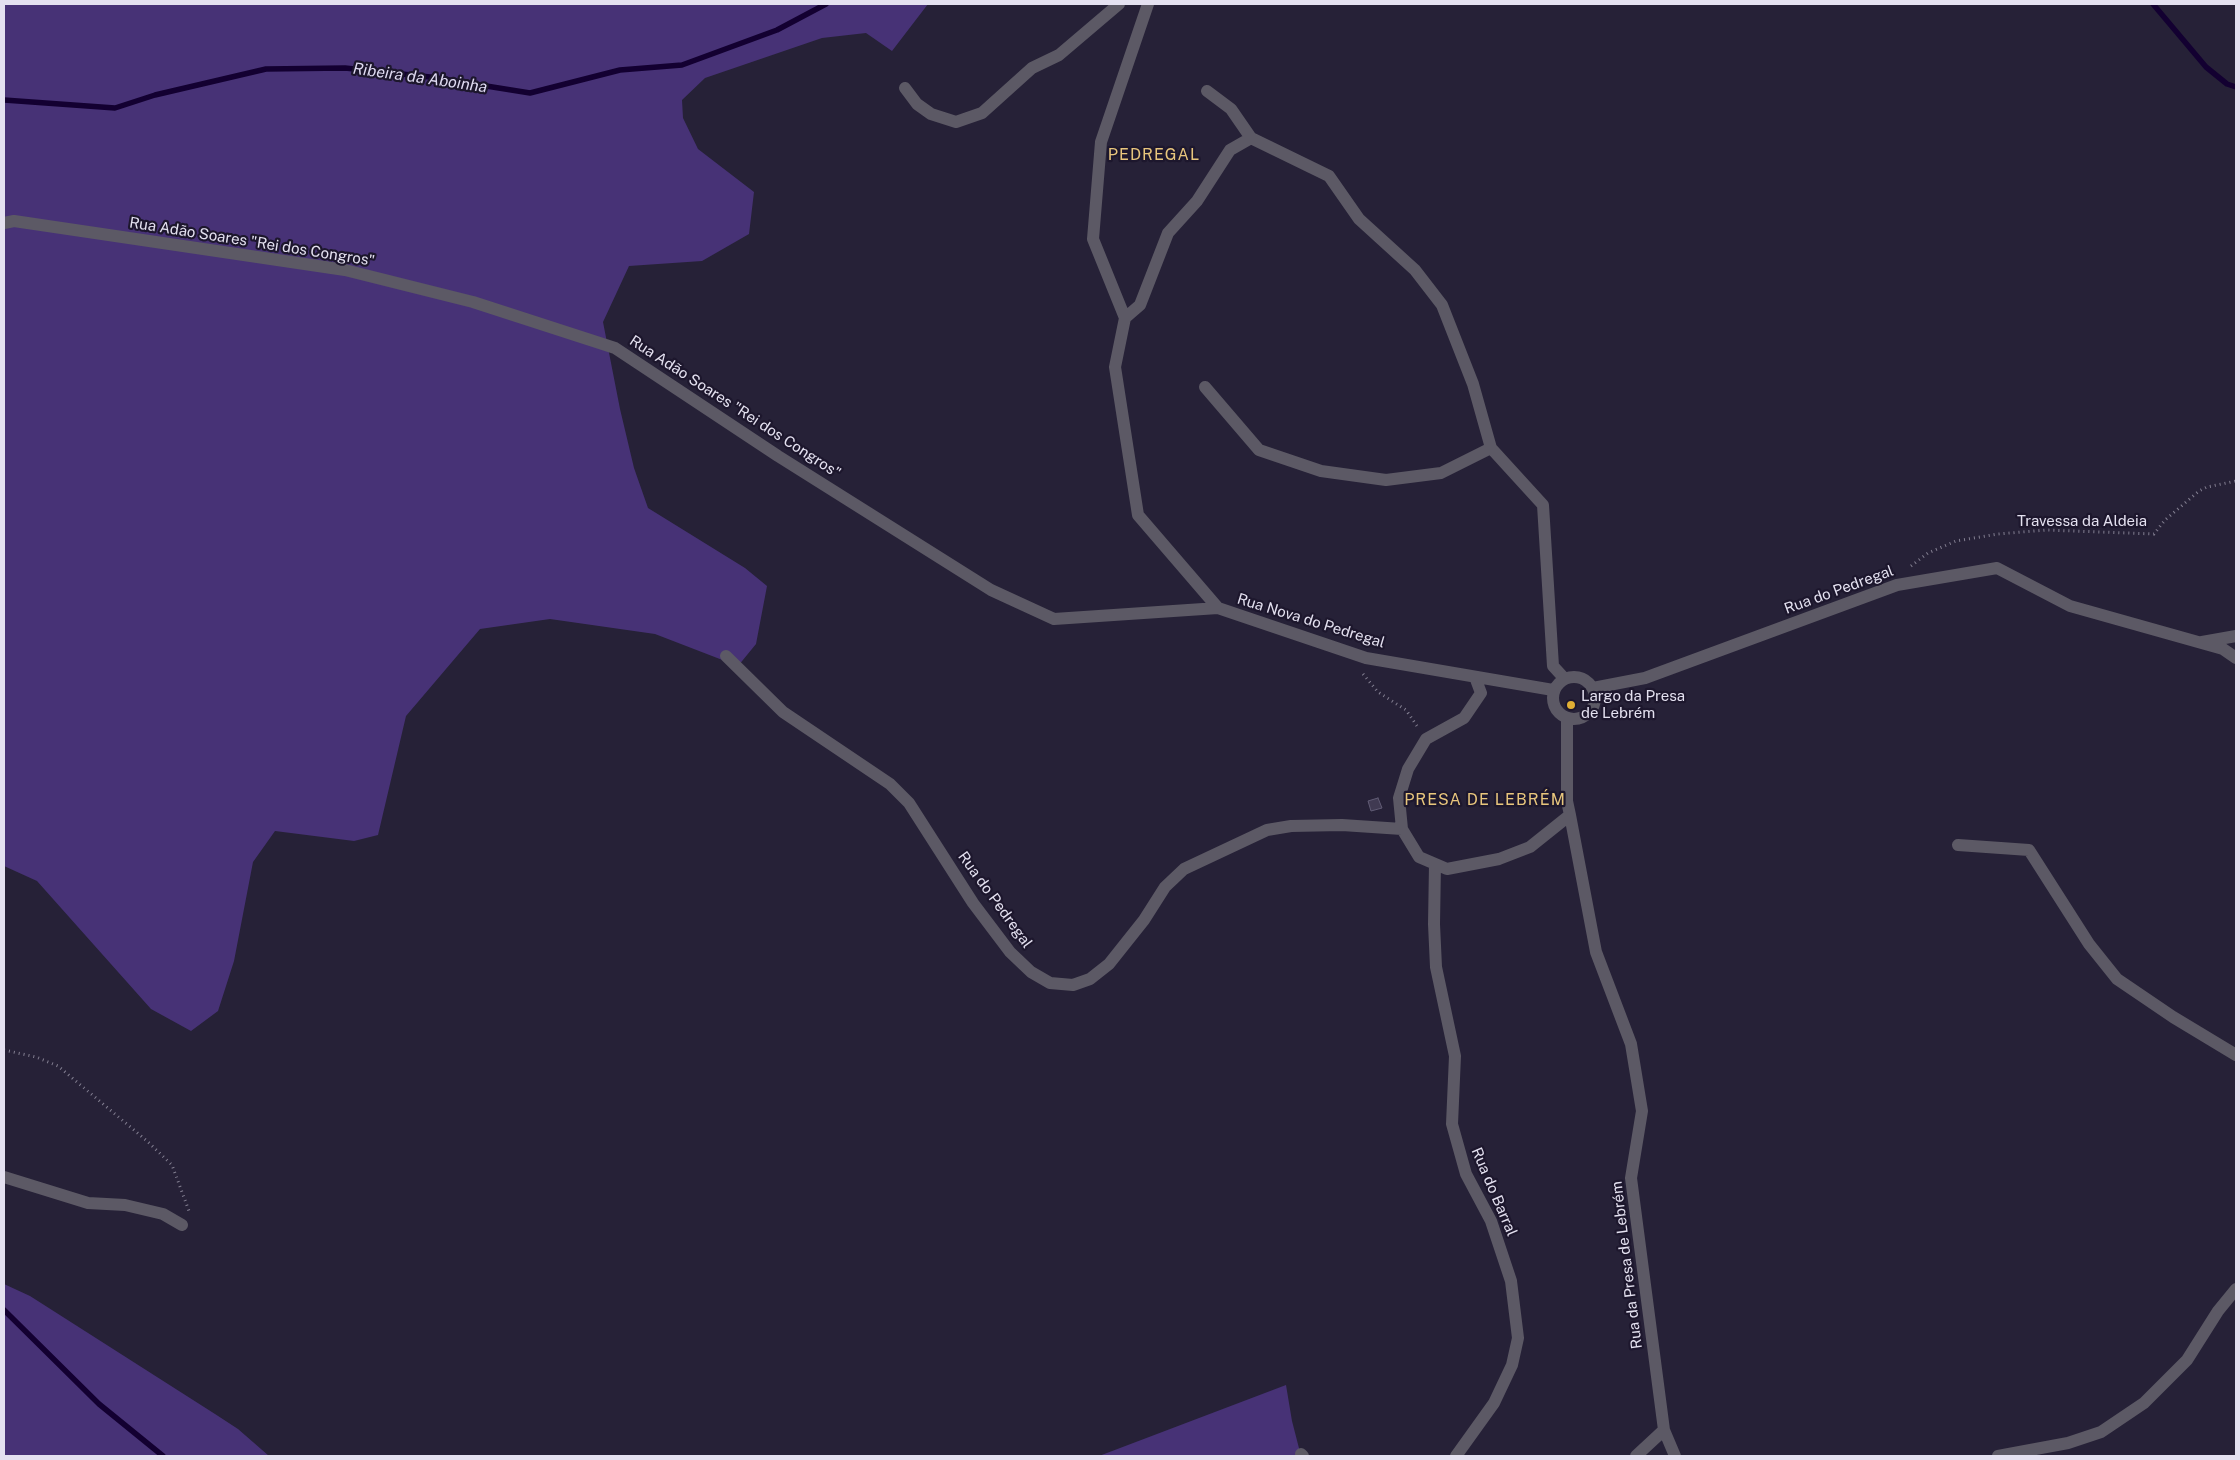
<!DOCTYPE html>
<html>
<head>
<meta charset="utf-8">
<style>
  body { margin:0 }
  #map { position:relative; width:2240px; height:1460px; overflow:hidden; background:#262137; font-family:"Public Sans",sans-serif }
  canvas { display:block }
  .frame { position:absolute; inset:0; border:5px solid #e4e1f0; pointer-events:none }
</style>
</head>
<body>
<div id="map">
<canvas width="2240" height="1460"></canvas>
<div class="frame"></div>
</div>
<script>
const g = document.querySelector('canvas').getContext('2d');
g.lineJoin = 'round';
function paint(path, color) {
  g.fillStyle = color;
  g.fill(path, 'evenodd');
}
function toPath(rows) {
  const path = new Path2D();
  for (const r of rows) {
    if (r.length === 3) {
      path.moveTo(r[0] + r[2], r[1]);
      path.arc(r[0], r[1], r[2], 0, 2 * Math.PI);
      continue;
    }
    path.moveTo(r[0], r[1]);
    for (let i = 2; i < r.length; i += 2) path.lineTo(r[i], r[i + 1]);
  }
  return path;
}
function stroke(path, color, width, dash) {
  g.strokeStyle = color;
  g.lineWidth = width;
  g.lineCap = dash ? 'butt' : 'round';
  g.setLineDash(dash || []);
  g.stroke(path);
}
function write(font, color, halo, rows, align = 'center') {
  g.font = font + ' "Public Sans",sans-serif';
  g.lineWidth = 4.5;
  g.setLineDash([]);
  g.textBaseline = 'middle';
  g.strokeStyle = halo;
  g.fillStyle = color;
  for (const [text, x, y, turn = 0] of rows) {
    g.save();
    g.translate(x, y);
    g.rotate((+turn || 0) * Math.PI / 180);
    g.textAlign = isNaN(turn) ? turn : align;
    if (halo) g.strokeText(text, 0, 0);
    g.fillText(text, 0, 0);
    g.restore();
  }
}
const green = toPath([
  [4,4,928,4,892,51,866,33,822,38,705,78,682,100,683,118,698,149,754,192,749,234,702,261,629,266,603,322,620,409,634,468,648,508,745,568,767,586,756,644,738,666,655,634,550,619,480,629,406,716,378,835,354,841,275,831,253,862,234,961,218,1011,191,1031,151,1009,37,881,4,866],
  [4,1284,30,1296,215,1414,238,1429,269,1456,4,1456],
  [1286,1385,1292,1421,1301,1456,1099,1456]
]);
const stream = toPath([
  [2153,4,2206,67,2227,84,2236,87],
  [4,100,115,108,155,95,266,69,345,68,430,77,530,93,620,70,682,65,777,30,826,4],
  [4,1310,99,1404,163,1456]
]);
const building = toPath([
  [1378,798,1382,808,1371,811,1368,801,1378,798]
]);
const path = toPath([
  [1911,566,1928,553,1956,541,1998,534,2046,530,2154,534,2165,520,2199,491,2207,487,2236,481],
  [1363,674,1378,692,1406,710,1417,726],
  [4,1050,36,1057,58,1066,147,1141,172,1165,189,1211]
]);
const minor = toPath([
  [1148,4,1101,142,1093,239,1125,318,1115,367,1138,515,1218,608,1366,658,1553,690],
  [905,88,917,104,931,114,956,122,982,113,1032,68,1059,55,1119,4],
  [1207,91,1231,109,1251,138],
  [4,223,14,221,345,270,473,302,615,348,778,456,991,590,1054,619,1218,608],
  [1125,318,1140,305,1168,233,1197,201,1230,150,1251,138,1329,176,1359,219,1415,270,1442,305,1473,384,1491,448,1543,505,1553,666,1564,678],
  [1205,387,1259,450,1321,471,1386,480,1441,473,1491,448],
  [2202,642,2236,636],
  [726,656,783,712,890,784,909,803,973,903,1010,952,1031,972,1050,983,1073,985,1090,979,1109,964,1144,920,1165,887,1184,869,1267,830,1291,826,1342,825,1402,829],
  [1574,698,21],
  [1475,677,1481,693,1464,718,1426,739,1408,769,1399,798,1402,829,1419,857,1447,869,1499,859,1530,847,1570,815],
  [1593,688,1645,678,1897,585,1997,568,2070,606,2223,649,2236,658],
  [1567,718,1567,801,1570,815,1596,952,1631,1044,1642,1111,1631,1178,1664,1430,1675,1456],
  [1958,845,2029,850,2089,944,2117,979,2173,1017,2236,1055],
  [1435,864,1434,924,1436,967,1455,1056,1452,1124,1466,1174,1491,1221,1511,1281,1518,1338,1512,1365,1494,1403,1456,1456],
  [4,1177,88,1203,125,1205,163,1214,182,1225],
  [1301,1454,1303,1456],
  [1636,1456,1664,1430],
  [1998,1456,2068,1443,2101,1432,2144,1403,2187,1360,2218,1311,2236,1289]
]);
const markers = [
  [1571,705,5,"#e1af34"]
];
const streetNames = [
  ["Rua Adão Soares \"Rei dos Congros\"",252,242,9],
  ["Rua Adão Soares \"Rei dos Congros\"",735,407,33],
  ["Travessa da Aldeia",2082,521],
  ["Rua do Pedregal",1839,590,-20],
  ["Rua Nova do Pedregal",1311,621,17],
  ["Rua do Pedregal",995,900,54],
  ["Rua do Barral",1494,1192,67],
  ["Rua da Presa de Lebrém",1627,1265,-97]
];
const poiNames = [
  ["Largo da Presa",1581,696],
  ["de Lebrém",1581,713]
];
const waterNames = [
  ["Ribeira da Aboinha",420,78,8]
];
const neighbourhoodNames = [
  ["PEDREGAL",1154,155],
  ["PRESA DE LEBRÉM",1485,800]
];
paint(green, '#473276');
stroke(stream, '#130031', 5.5);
paint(building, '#403a52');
stroke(building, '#615c75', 1);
stroke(path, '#837f91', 3, [1, 4]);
stroke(minor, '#5c5965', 12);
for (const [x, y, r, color] of markers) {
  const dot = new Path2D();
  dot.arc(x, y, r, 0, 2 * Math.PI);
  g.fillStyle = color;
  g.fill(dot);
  stroke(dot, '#1d172d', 2);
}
write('15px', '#e4e1f0', '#1d172d', streetNames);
write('15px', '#e4e1f0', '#1d172d', poiNames, 'left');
write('italic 16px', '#dfdaf1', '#1d172d', waterNames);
g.letterSpacing = '1px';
write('16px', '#e8c67d', '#1d172d', neighbourhoodNames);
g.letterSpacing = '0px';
</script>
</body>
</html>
